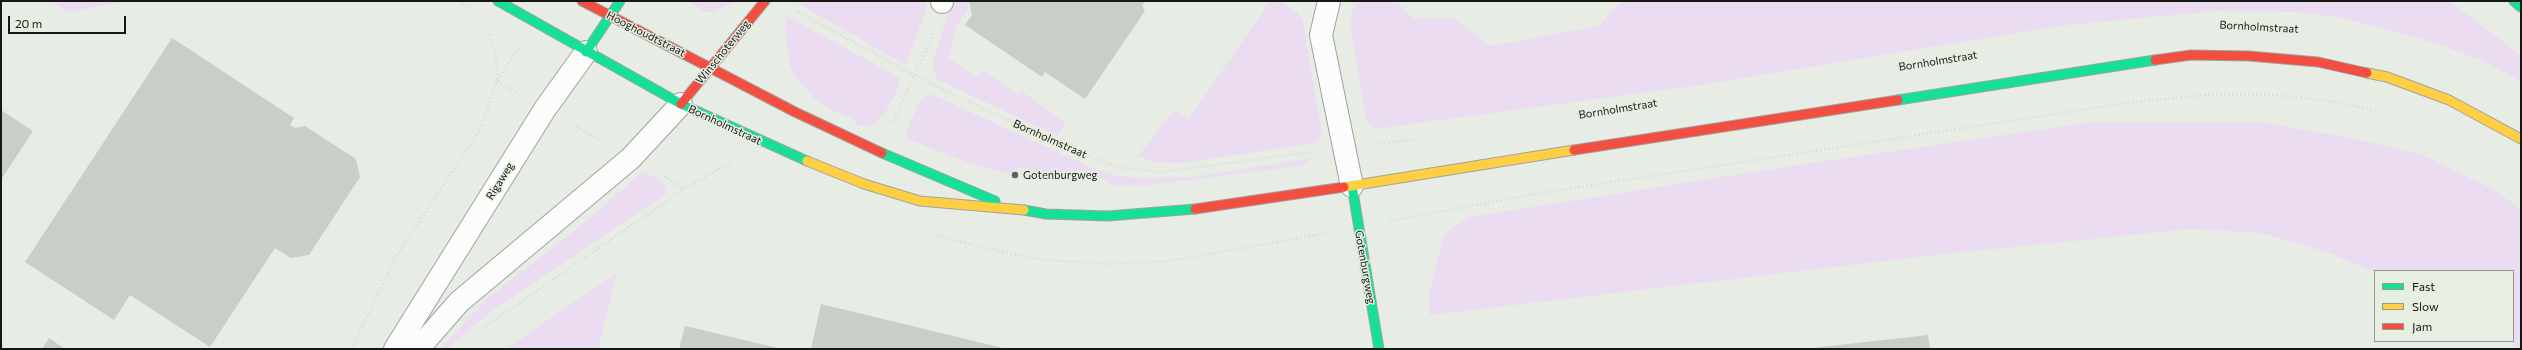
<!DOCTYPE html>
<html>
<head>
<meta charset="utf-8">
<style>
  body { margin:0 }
  #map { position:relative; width:2522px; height:350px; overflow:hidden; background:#e7ece4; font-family:Commissioner,sans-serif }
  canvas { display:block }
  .frame { position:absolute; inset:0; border:2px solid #151813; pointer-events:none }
  .legend { position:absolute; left:2374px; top:270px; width:140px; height:72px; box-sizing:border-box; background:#e6efe1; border:1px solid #92998f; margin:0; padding:5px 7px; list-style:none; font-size:12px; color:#151813 }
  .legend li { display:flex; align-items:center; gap:8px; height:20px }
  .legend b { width:20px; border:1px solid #92998f }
  .scale { position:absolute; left:8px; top:16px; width:118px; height:18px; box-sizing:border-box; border:2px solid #151813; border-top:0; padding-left:5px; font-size:12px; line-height:14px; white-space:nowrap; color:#151813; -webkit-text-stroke:3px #e6efe1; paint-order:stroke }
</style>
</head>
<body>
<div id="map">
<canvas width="2522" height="350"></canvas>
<div class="frame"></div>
<ul class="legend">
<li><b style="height:5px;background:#16e098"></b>Fast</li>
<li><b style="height:5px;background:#ffcf43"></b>Slow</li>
<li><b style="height:5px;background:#f24e42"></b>Jam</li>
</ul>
<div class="scale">20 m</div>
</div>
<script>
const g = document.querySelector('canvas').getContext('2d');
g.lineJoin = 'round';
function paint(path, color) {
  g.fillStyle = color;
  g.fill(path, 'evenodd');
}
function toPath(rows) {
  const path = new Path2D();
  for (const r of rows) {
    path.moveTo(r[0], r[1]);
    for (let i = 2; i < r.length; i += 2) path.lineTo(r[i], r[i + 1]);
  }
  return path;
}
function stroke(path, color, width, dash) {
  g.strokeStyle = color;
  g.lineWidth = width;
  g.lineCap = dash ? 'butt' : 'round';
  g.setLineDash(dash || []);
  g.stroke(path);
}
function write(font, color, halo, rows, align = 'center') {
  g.font = font + ' Commissioner,sans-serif';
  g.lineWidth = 3;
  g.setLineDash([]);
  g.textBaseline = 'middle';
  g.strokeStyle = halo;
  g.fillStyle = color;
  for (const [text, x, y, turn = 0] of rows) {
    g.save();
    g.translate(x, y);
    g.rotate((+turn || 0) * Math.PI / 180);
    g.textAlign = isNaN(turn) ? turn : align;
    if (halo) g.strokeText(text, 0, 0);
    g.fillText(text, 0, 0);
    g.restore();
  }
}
const green = toPath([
  [51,1,124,1,68,13],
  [688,1,737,1,713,12,705,12],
  [794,1,927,1,926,10,906,65],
  [952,1,968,1,967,12,956,26,949,58,977,78,983,70,1018,95,1021,91,1066,123,1057,136,937,79,933,69,934,58],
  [1270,1,1279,1,1297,12,1303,22,1322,134,1319,140,1314,143,1182,163,1155,162,1138,156,1174,110,1189,119],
  [1358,1,1396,1,1413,18,1453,18,1491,46,1599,26,1621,1,2450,1,2521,56,2521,81,2479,59,2435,43,2344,18,2295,12,2218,11,2066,25,1700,85,1374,129,1366,119,1350,22,1352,12],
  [786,16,898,77,899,86,884,115,870,127,858,125,852,118,829,109,816,100,796,78,790,66,785,29],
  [931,94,1088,166,1116,176,1148,178,1193,177,1312,158,1301,166,1148,185,1115,186,1100,178,1069,176,1017,167,1017,176,969,163,908,139,905,135,920,100],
  [2094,122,2261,122,2355,139,2420,154,2491,188,2521,209,2521,349,2505,341,2513,341,2513,271,2375,272,2324,251,2262,233,2192,229,1935,255,1430,315,1429,294,1444,234,1470,217,1798,165],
  [644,172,663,182,666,192,663,196,489,313,447,349,440,349,486,300,584,223,641,173],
  [617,273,598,349,506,349,574,302]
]);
const building = toPath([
  [969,1,1146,1,1142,5,1145,11,1085,99,1045,72,1042,77,965,25,972,15],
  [172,38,294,118,290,125,295,128,305,126,356,159,360,177,309,255,291,258,275,248,210,347,130,295,114,320,25,262],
  [1,110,33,131,1,180],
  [821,304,1003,348,1003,349,811,349],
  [685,326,778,348,778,349,679,349],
  [1928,335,1930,349,1812,349,1812,348],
  [49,338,65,349,42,349]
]);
const path = toPath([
  [459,1,467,6],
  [795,10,914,75,999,116,1098,160,1124,168,1163,172,1311,152],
  [489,35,496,55,497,81,517,93],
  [893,122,934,32],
  [573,125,600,140],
  [1376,144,1419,139],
  [2515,172,2521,175],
  [661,174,684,189],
  [1390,221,1528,195,2133,102,2213,94,2275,95,2331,101,2382,112],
  [937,236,1006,253,1047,260,1110,264,1170,261,1327,233],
  [480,330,684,189,723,166,732,163],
  [351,349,397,255,480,130,497,81,518,49]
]);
const street = toPath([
  [1329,1,1321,35,1352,186],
  [942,2,942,1],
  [395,349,545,109,586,52],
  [418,349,459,302,631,158,681,104]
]);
const fast = toPath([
  [498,1,681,104,807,161],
  [2514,1,2521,7],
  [586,52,620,1],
  [1898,100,2155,60],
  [882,153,995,201],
  [1352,186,1379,349],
  [1024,210,1046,214,1108,216,1195,209]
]);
const slow = toPath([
  [2367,73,2387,77,2449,100,2521,139],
  [807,161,864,184,920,201,1024,210],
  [1344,187,1574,150]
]);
const jam = toPath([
  [582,1,795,112,882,153],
  [2155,60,2191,55,2249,56,2318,62,2367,73],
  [681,104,765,1],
  [1574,150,1898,100],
  [1195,209,1344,187]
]);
const markers = [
  [1015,175,4,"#5e625c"]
];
const streetNames = [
  ["Bornholmstraat",2259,27,3],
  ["Hooghoudtstraat",646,34,27],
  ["Winschoterweg",723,52,-51],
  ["Bornholmstraat",1938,61,-9],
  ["Bornholmstraat",1618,109,-9],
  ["Bornholmstraat",725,125,25],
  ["Bornholmstraat",1050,139,24],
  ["Rigaweg",500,181,-58],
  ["Gotenburgweg",1365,267,80]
];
const poiNames = [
  ["Gotenburgweg",1023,175]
];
paint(green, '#ecdcf2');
paint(building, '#cacec8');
stroke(street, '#a0a39e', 24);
stroke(fast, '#a0a39e', 11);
stroke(slow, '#a0a39e', 11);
stroke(jam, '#a0a39e', 11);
stroke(path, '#d6d8d5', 2.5, [1, 3]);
stroke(street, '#fbfcfb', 22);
stroke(fast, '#16e098', 9);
stroke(slow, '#ffcf43', 9);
stroke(jam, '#f24e42', 9);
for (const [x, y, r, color] of markers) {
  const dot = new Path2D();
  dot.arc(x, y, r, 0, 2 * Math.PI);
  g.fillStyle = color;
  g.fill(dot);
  stroke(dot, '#e6efe1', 1.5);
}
write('11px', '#151813', '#e6efe1', streetNames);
write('11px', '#151813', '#e6efe1', poiNames, 'left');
</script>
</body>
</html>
